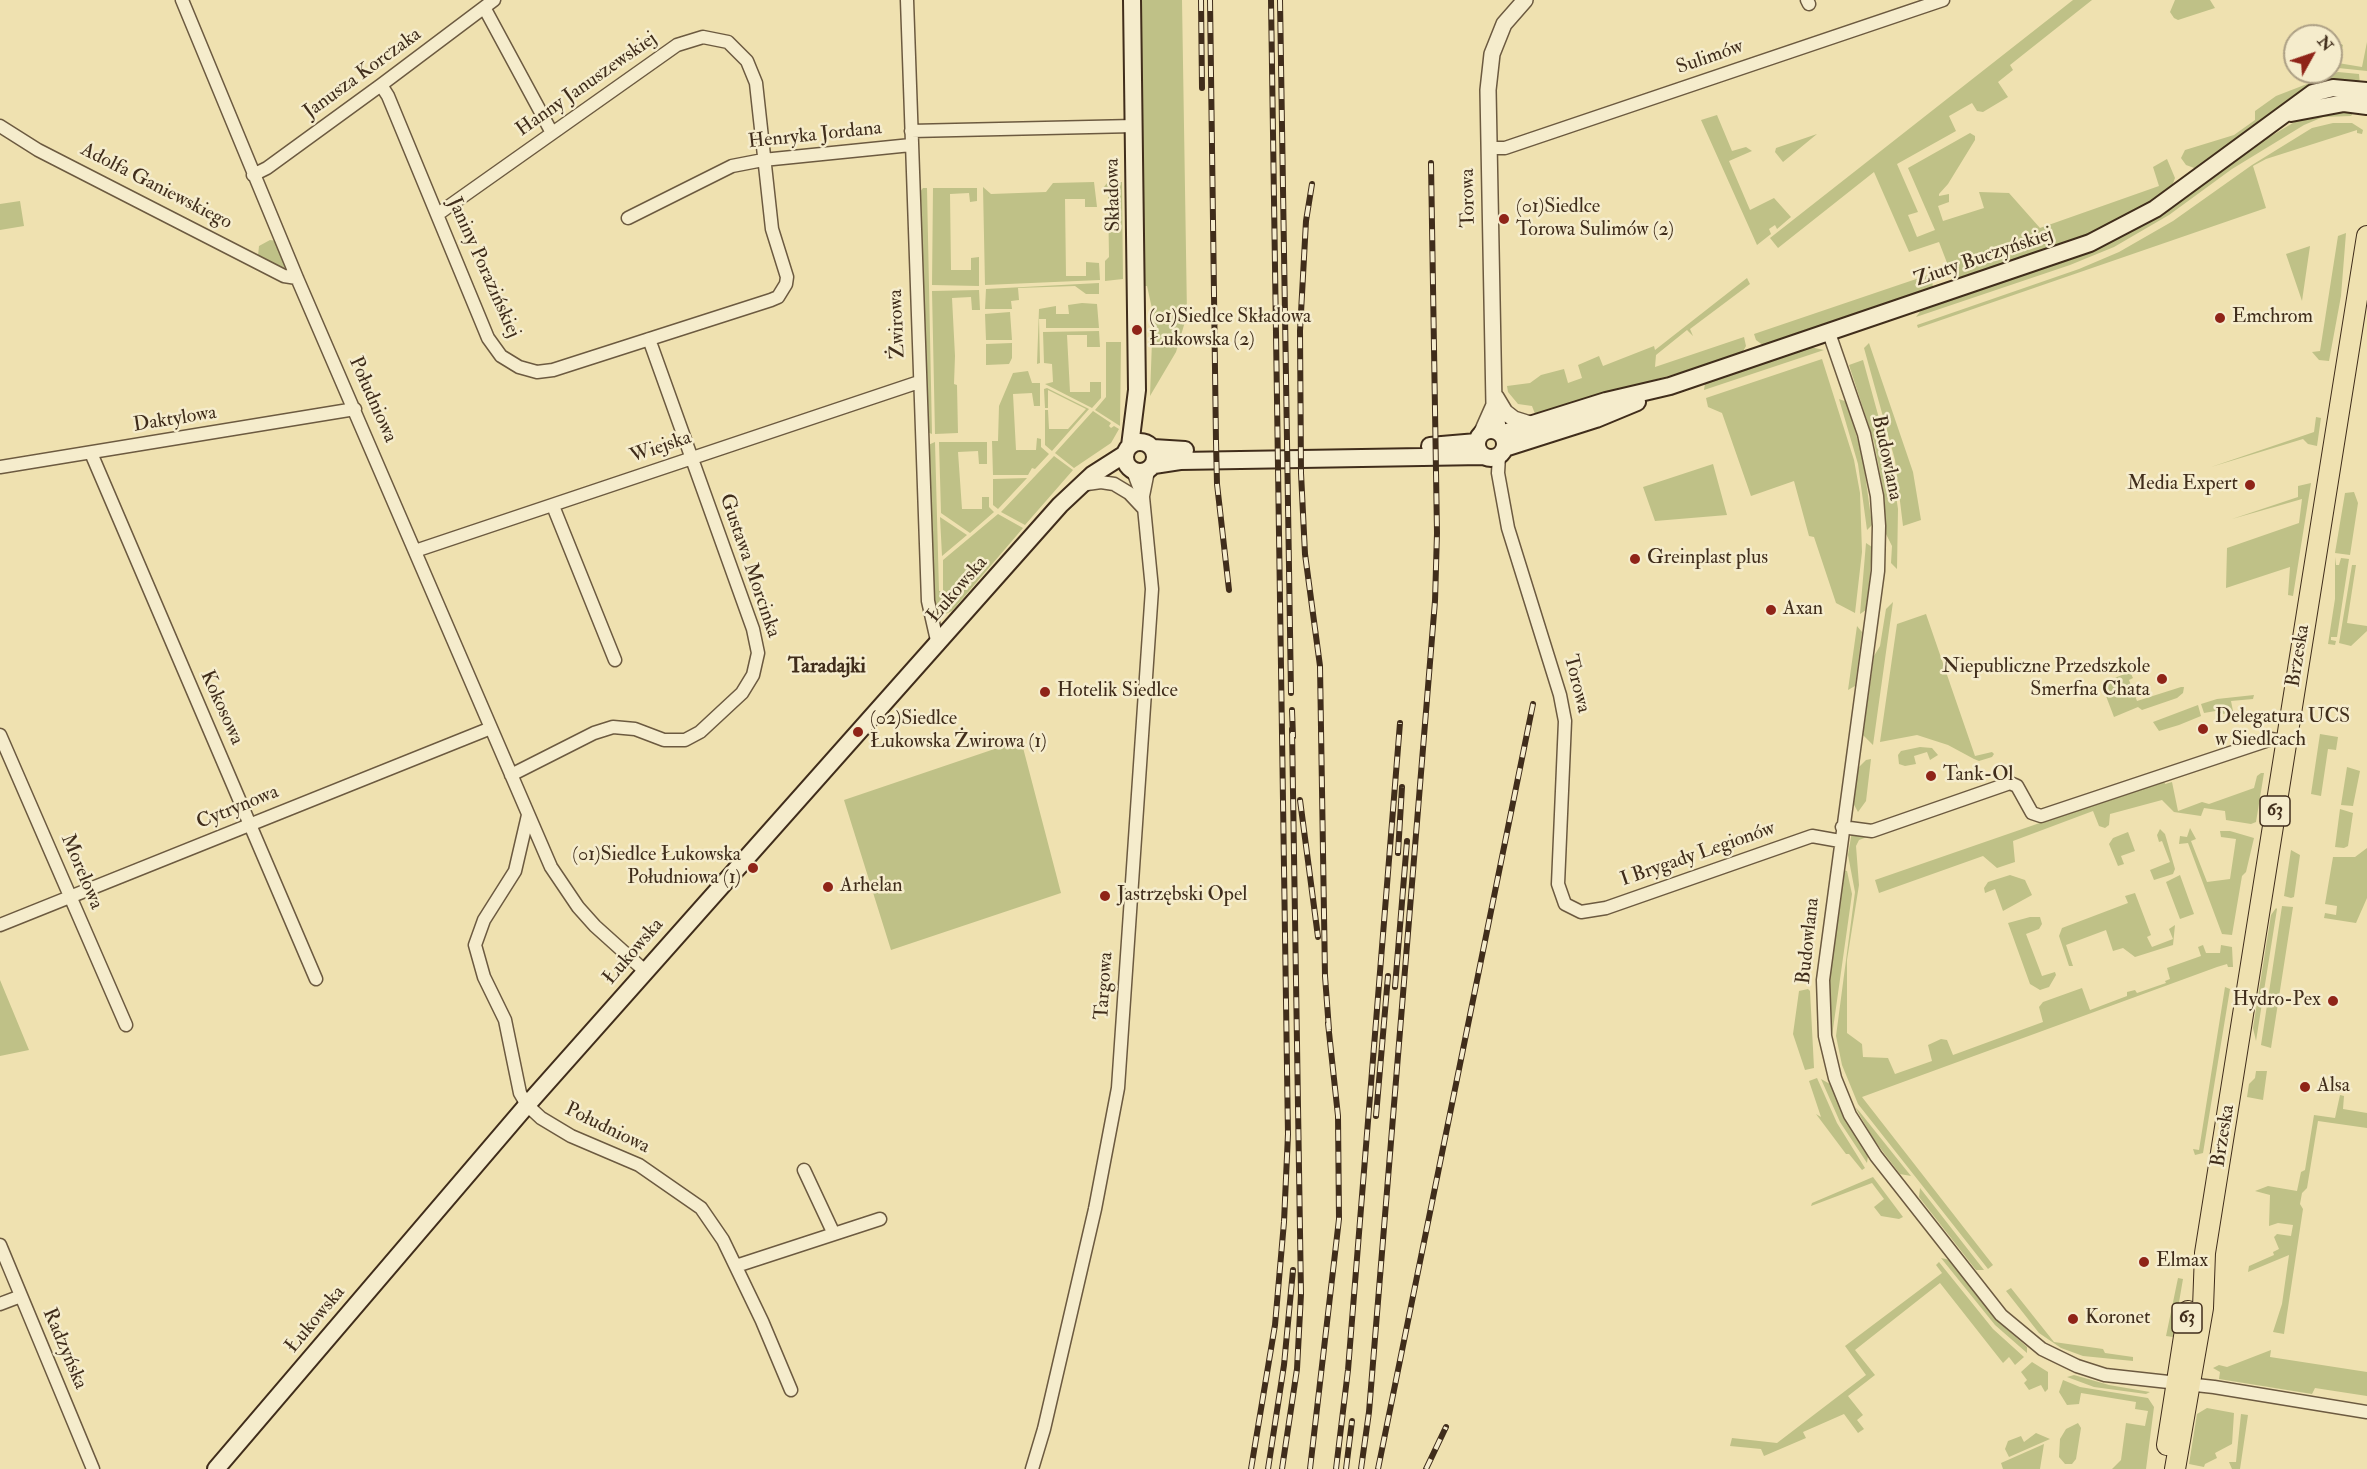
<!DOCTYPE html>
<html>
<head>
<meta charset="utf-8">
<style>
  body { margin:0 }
  #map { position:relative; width:2367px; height:1469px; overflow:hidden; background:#efe1b0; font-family:"IM FELL Double Pica",serif }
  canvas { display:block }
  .north { position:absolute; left:2283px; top:24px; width:60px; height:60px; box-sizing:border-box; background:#f5eccc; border:2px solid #ada085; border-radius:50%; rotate:50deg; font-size:16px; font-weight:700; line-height:24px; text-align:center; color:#402d1b }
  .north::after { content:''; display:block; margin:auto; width:21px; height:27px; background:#8f2418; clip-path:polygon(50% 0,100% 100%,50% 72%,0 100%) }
</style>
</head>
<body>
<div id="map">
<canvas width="2367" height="1469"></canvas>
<div class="north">N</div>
</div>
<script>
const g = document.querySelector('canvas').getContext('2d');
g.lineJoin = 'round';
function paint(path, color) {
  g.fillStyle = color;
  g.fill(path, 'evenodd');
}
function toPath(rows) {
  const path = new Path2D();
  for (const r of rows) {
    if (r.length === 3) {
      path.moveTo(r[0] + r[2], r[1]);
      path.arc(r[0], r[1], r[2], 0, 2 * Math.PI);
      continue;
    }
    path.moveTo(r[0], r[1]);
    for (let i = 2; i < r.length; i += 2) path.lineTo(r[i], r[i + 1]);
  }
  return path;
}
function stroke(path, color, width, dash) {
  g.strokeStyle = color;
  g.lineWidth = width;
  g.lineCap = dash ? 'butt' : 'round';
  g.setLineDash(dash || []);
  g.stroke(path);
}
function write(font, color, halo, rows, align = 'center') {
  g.font = font + ' "IM FELL Double Pica",serif';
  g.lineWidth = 5;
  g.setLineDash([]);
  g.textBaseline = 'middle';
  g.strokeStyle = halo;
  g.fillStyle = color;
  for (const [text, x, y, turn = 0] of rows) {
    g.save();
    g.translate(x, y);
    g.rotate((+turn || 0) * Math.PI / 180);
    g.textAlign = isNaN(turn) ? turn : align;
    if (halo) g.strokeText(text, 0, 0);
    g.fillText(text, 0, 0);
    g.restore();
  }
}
const green = toPath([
  [1139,0,1182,0,1187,315,1176,352,1150,396,1153,313,1147,286,1144,286],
  [2073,0,2092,0,2010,65,2013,70,1998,82,2008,97,1983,112,1977,111,1972,103,1949,116,1956,131,1897,164,1918,212,1908,215,1917,237,1935,230,1908,168,1970,133,1975,136,1975,140,1948,184,1939,194,1939,196,1949,194,1949,202,1938,206,1943,221,1984,208,1979,192,2009,193,2040,228,2159,186,2153,167,2167,159,2175,178,2171,189,2141,209,2076,241,1964,279,1953,274,1949,268,1939,242,1909,252,1874,172,1778,248,1770,238],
  [2175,0,2210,0,2215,8,2178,20,2174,18,2170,12],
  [2331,39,2343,45,2338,63,2362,67,2367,42,2367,71,2338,68,2331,70,2334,65],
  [2338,72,2359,74,2360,85,2327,85,2197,169,2186,165,2181,158,2185,150,2234,135,2255,120,2255,111,2276,96],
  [2322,110,2355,111,2351,116,2323,117,2304,125,2232,169,2169,215,2114,247,2070,265,1916,317,1922,309,2064,259,2303,117],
  [1717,115,1732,151,1746,147,1752,151,1729,161,1750,210,1774,198,1791,217,1777,229,1775,225,1769,229,1771,234,1757,245,1701,120],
  [2333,123,2352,123,2363,130,2362,134,2357,133,2357,130,2266,159,2253,166,2266,208,1918,328,1917,325,2079,269,2119,252,2173,221,2252,165,2312,128],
  [1817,134,1783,162,1775,152,1776,148],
  [1094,182,1097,207,1085,207,1085,199,1065,199,1066,276,1086,276,1086,262,1099,263,1100,280,985,285,983,187,991,194,1046,192,1053,183],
  [1122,182,1123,279,1105,281,1105,261,1109,257,1108,194,1104,187,1107,183],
  [923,188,927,188,932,434,927,432,919,193],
  [933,188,977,188,977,201,970,202,969,193,950,194,951,270,971,270,971,258,979,257,979,286,932,285],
  [20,201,24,226,0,230,0,204],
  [2346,233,2341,296,2329,361,2319,360,2312,352,2320,351,2338,236],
  [270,240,276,241,286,264,283,270,258,256,259,246],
  [2310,246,2302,301,2286,254],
  [1931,274,1933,287,1929,291,1764,346,1756,340,1754,334],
  [1747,278,1750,284,1690,329,1693,336,1687,330,1656,355,1655,367,1744,337,1746,346,1741,355,1535,414,1532,406,1518,404,1508,392,1507,386,1530,383,1541,375,1564,369,1568,383,1582,378,1578,365,1599,356,1603,366,1654,346,1655,350],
  [1099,283,1099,294,1086,294,1075,286,1018,288,1019,300,1011,301,1012,309,985,309,986,289],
  [979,290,980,310,972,310,971,297,952,298,955,356,954,384,957,385,958,433,935,434,932,291],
  [1082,303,1097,304,1099,328,1046,328,1046,319,1039,319,1040,363,1037,364,1039,309,1056,306,1056,314,1069,314,1068,305],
  [1010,312,1012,340,986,340,985,314],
  [1099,331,1100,347,1087,347,1087,335,1067,335,1070,392,1090,392,1090,382,1101,382,1101,398,1092,408,1045,384,1053,382,1052,364,1044,363,1043,332],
  [1106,342,1121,342,1120,426,1095,410,1106,397],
  [1012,343,1012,358,1009,364,986,365,986,344],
  [1869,343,1913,472,1921,520,1903,526,1895,460,1864,348],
  [1810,347,1824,350,1704,390,1705,383],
  [1822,359,1854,460,1860,493,1862,552,1855,613,1836,603,1814,537,1809,536,1794,481,1751,496,1722,413,1708,407,1706,398],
  [1863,360,1891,462,1898,509,1897,569,1891,563,1892,546,1886,534,1884,494,1874,442,1849,365],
  [1028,371,1032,383,1040,383,1040,406,1034,406,1032,393,1013,394,1016,450,1036,450,1037,438,1041,439,1041,447,1049,454,1035,469,1032,468,1028,475,993,475,992,441,998,441,999,406,1013,373],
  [1047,388,1089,409,1052,451,1045,445,1045,410,1048,410,1049,429,1068,429,1086,409,1048,390,1048,408,1045,408,1044,389],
  [1839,399,1847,402,1863,459,1872,525,1867,530,1858,464],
  [1093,411,1111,423,1109,426,1111,428,1114,426,1119,429,1111,443,1074,468,1055,453],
  [2316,417,2321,418,2317,446,2308,444,2303,439,2211,467,2314,432],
  [935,442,939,591,943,591,943,560,998,514,1023,528,952,611,941,616,938,610,935,610,928,445],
  [939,442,987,442,987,464,979,464,978,451,958,452,962,509,982,509,982,497,989,497,989,507,994,512,970,533,941,513],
  [1054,456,1073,470,1025,525,1001,512],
  [1713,464,1727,515,1655,521,1643,487],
  [1027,478,998,509,993,505,993,479],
  [2311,483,2293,596,2288,595,2290,567,2226,588,2227,548,2299,523,2302,499,2232,519,2298,497,2298,486],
  [2354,492,2358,503,2350,555,2335,553,2345,493],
  [940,517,967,535,942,556],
  [1866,543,1872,547,1870,575,1866,610,1860,614],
  [2335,557,2336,565,2339,565,2341,558,2349,559,2337,637,2331,637,2331,640,2336,641,2335,645,2328,644,2335,599],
  [2352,565,2356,565,2347,623,2367,626,2367,631,2351,646,2339,643],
  [1893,602,1873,745,1863,735,1874,656,1880,646,1886,609],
  [1926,614,1975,756,1992,752,1994,754,1992,757,1979,761,1974,759,1948,745,1917,735,1880,742,1897,624],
  [1857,626,1862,632,1855,686,1848,690],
  [2130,672,2133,678,2129,680,2137,701,2181,687,2184,687,2183,693,2177,698,2142,710,2138,707,2114,717,2101,683],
  [2254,695,2253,699,2231,701,2233,711,2223,714,2221,710,2204,713,2201,704,2217,699],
  [2198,705,2201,716,2179,725,2159,731,2153,722],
  [2320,734,2338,737,2336,750,2328,749,2321,796,2311,794],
  [1021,740,1061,893,891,950,844,800],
  [1920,747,1932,748,1938,755,1930,760,1927,752,1914,756,1916,764,1905,766,1899,764,1898,755,1901,751],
  [1871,759,1866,801,1858,812,1853,803,1858,768,1866,760],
  [2347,767,2360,771,2353,806,2341,805],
  [2261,773,2264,773,2256,822,2251,824,2226,820,2225,811,2204,808,2201,816,2174,812,2162,800,2110,814,2109,825,2105,828,2099,826,2093,811,2013,841,2015,862,1997,868,1983,856,1879,893,1875,880,2164,780,2165,784,2172,782,2178,811,2202,802,2209,804,2254,788,2257,776],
  [2340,809,2353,813,2348,846,2344,848,2335,847],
  [2190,828,2196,839,2191,841,2207,882,2230,879,2236,839,2221,837,2220,831,2230,831,2254,838,2246,872,2242,876,2232,935,2222,934,2188,843,2179,844,2180,836,2187,837],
  [2160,829,2165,834,2175,869,2173,874,2154,880,2150,870,2170,862,2162,841,2159,842,2157,835],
  [1852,831,1875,834,1859,840,1856,846,1859,885,1847,960,1847,1033,1862,1044,1863,1057,1888,1058,1895,1074,1932,1061,1928,1045,1941,1039,1947,1040,1953,1055,2043,1022,2039,1007,2043,1002,2082,988,2090,1010,2127,996,2127,992,2135,990,2137,993,2166,983,2165,981,2170,979,2167,968,2201,956,2198,947,2203,945,2206,953,2220,953,2221,945,2232,947,2233,967,2228,967,2227,964,2217,967,1862,1097,1993,1265,1988,1269,1858,1104,1842,1065,1836,1036,1855,892,1848,855],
  [2128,832,2135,851,2121,856,2124,864,2118,866,2109,844,2113,838],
  [2367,848,2367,898,2356,923,2324,918,2325,913,2336,915,2337,906,2325,904,2333,857,2355,857],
  [2291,850,2300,855,2294,897,2291,898,2284,896],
  [1843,870,1847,871,1852,894,1832,1036,1829,982],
  [2010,875,2025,880,2032,895,2003,911,1995,889,1985,893,1984,888,1988,882],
  [2180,875,2194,914,2180,919,2166,882],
  [2135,893,2151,935,2147,937,2152,947,2173,939,2169,929,2175,925,2173,945,2135,957,2123,948,2113,951,2106,930,2066,945,2073,966,2069,966,2059,936,2062,928,2128,903,2125,896],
  [2282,906,2293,907,2271,1048,2261,1045],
  [2276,908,2277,909,2256,1041,2253,1028,2271,915],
  [2030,917,2040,917,2042,924,2039,929,2026,934,2042,976,2055,972,2056,975,2049,987,2040,990,2030,984,2008,923],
  [0,980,29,1050,0,1056],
  [2225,987,2230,989,2203,1153,2195,1155,2193,1149,2199,1150],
  [1808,989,1810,991,1814,1068,1805,1070,1793,1034,1799,991],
  [2256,1071,2267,1071,2263,1100,2247,1097,2249,1084,2255,1078],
  [1817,1078,1837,1123,1865,1168,1862,1170,1849,1154,1846,1154,1816,1114,1821,1117,1809,1081],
  [1821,1079,1830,1084,1844,1117,1868,1156,1867,1163,1840,1122],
  [2340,1095,2344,1096,2343,1109,2367,1113,2367,1128,2318,1121,2307,1188,2302,1193,2300,1204,2303,1209,2284,1334,2273,1332,2282,1304,2289,1255,2248,1272,2249,1266,2274,1255,2273,1252,2279,1249,2274,1237,2277,1234,2291,1236,2293,1225,2278,1223,2269,1226,2270,1195,2255,1191,2268,1186,2297,1191,2301,1172,2305,1170,2314,1115,2335,1118],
  [1855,1107,1859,1111,1911,1176,1900,1174,1874,1140],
  [1873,1177,1903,1217,1899,1219,1881,1216,1874,1207,1884,1199,1872,1183,1811,1206,1812,1203],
  [1920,1188,1984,1270,1976,1270,1919,1197],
  [1941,1258,1950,1260,2000,1323,2027,1347,2027,1353,1995,1325],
  [1939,1262,1993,1329,2024,1357,2015,1365,2009,1357,2003,1363,1940,1283,1855,1350,1875,1375,1848,1396,1863,1415,1857,1420,1864,1429,1858,1433,1844,1414,1803,1432,1806,1438,1764,1456,1761,1449,1730,1446,1732,1438,1777,1443,1866,1375,1845,1346,1942,1273,1936,1265],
  [2178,1278,2183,1279,2173,1337,2166,1336],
  [2011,1288,2054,1342,2103,1349,2105,1353,2133,1357,2133,1361,2083,1356,2061,1348,2039,1333,2006,1291],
  [2271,1350,2270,1357,2367,1372,2367,1396,2315,1388,2312,1394,2219,1379,2220,1372,2213,1368,2219,1365,2227,1367],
  [2032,1362,2048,1372,2048,1389,2045,1392,2041,1385,2029,1390,2024,1383,2027,1380,2021,1372],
  [2074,1375,2109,1385,2150,1392,2146,1394,2094,1387,2067,1377],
  [2063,1380,2080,1387,2148,1398,2154,1407,2146,1469,2112,1469,2121,1460,2126,1423,2145,1426,2148,1411,2135,1409,2136,1402,2081,1393,2079,1404,2067,1405,2059,1392],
  [2207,1408,2234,1413,2232,1444,2215,1453,2217,1458,2205,1464,2204,1467,2189,1464,2197,1414],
  [2241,1414,2248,1415,2240,1469,2232,1469,2229,1462,2236,1462],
  [2078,1423,2081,1428,2076,1459,2072,1464,2065,1464,2059,1457,2060,1439,2066,1429],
  [2036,1433,2050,1439,2009,1457,2005,1449,2008,1441,2021,1436,2024,1442],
  [2044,1444,2040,1469,2003,1469,2001,1463]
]);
const minor = toPath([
  [182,0,297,278,551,867,578,907,595,926,645,971],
  [907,0,928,601,938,645],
  [1807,0,1809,4],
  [485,9,552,133],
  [381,85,388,96,488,338,501,356,519,367,537,372,553,370,771,300,778,297,786,284,787,277,772,229,756,83,747,61,728,42,703,37,677,45,438,214],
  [0,126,38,150,284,276,297,278],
  [911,131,1134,126],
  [1489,148,1505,148,1943,0],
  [253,175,267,168,381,85,494,0],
  [628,218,732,166,763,160,911,145],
  [1829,333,1864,434,1877,496,1879,526,1878,571,1823,980,1825,1036,1835,1078,1850,1115,1876,1156,2001,1315,2042,1349,2077,1366,2105,1375,2214,1387,2367,1412],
  [91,453,316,979],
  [1499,456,1498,473,1508,528,1560,695,1565,721,1558,884,1565,904,1581,912,1606,908,1812,836,1840,841],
  [0,467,355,409],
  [1080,485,1101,482,1114,484,1129,493,1144,509],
  [1143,496,1148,471],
  [553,506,615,660],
  [415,551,919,382],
  [0,735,126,1025],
  [511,775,594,733,613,727,635,729,664,740,685,740,700,732,742,693,753,675,758,653,753,629,649,339],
  [528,815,515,871,484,920,475,945,484,977,505,1020,520,1093,527,1105,541,1118,571,1136,639,1165,701,1208,723,1240,762,1321,791,1390],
  [1842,827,1872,831,2010,783,2017,786,2032,813,2041,816,2272,739,2286,742],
  [0,925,491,728],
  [804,1170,833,1232],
  [0,1245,93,1469],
  [736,1266,880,1219],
  [0,1304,21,1296],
  [1032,1469,1044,1429,1095,1209,1118,1088,1152,589,1143,497,1133,471]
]);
const tertiary = toPath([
  [1496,397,1505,412,1514,419,1530,424],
  [1482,432,1494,405],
  [1499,432,1494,405,1488,90,1492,54,1504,24,1525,0]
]);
const secondary = toPath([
  [2291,113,2344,103,2367,106],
  [1491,444,14],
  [1501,434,1606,401,1670,386,2090,243,2155,209,2313,93,2333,88,2367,91],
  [1140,457,15],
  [1130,446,1137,390,1132,0],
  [1430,446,1477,442],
  [1153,448,1185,450],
  [1505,448,1596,419,1637,402],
  [1154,465,1180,461,1483,456],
  [216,1469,527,1105,1060,505,1092,475,1125,454]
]);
const primary = toPath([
  [2167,1445,2188,1311],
  [2175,1469,2203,1308,2205,1253,2367,236]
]);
const rail = toPath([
  [1201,0,1202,88],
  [1210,0,1216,442,1217,484,1229,590],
  [1280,0,1291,693],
  [1312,184,1306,221,1300,331,1301,473,1305,554,1320,666,1325,976,1329,1030],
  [1292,710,1293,737],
  [1300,800,1318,937],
  [1398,853,1402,787],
  [1395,987,1407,841],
  [1376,1116,1388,976],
  [1251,1469,1275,1325,1284,1222,1288,1134,1271,0],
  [1268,1469,1284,1365,1293,1270],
  [1282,1469,1297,1369,1301,1294,1292,729],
  [1310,1469,1339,1219,1338,1116,1328,1023],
  [1336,1469,1348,1370,1400,723],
  [1346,1469,1352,1421],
  [1361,1469,1369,1412,1435,601,1437,533,1431,163],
  [1378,1469,1533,704],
  [1426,1469,1446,1427]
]);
const markers = [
  [1504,219,6,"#8f2418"],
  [2220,318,6,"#8f2418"],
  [1137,330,6,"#8f2418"],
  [2250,485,6,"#8f2418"],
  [1635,559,6,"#8f2418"],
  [1771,610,6,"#8f2418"],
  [2162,679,6,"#8f2418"],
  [1045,692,6,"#8f2418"],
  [2203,729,6,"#8f2418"],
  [858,732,6,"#8f2418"],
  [1931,776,6,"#8f2418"],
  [753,868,6,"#8f2418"],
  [828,887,6,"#8f2418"],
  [1105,896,6,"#8f2418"],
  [2333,1001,6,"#8f2418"],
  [2305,1087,6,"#8f2418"],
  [2144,1262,6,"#8f2418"],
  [2073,1319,6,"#8f2418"]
];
const shields = [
  [2275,811,30],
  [2187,1318,30]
];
const shieldNames = [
  ["63",2275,811],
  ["63",2187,1318]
];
const streetNames = [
  ["Sulimów",1710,58,-19],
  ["Janusza Korczaka",363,74,-36],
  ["Hanny Januszewskiej",587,85,-35],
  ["Henryka Jordana",815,136,-6],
  ["Adolfa Ganiewskiego",156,187,27],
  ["Składowa",1114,195,-91],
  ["Torowa",1469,198,-91],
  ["Ziuty Buczyńskiej",1984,258,-19],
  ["Janiny Porazińskiej",483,268,66],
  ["Żwirowa",898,324,-92],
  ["Południowa",372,400,66],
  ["Daktylowa",175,420,-9],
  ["Wiejska",661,448,-19],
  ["Budowlana",1886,458,78],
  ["Gustawa Morcinka",749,566,71],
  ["Łukowska",958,590,-49],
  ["Brzeska",2299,656,-81],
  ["Torowa",1576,684,76],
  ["Kokosowa",221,708,66],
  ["Cytrynowa",238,808,-22],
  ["I Brygady Legionów",1698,855,-19],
  ["Morelowa",81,872,67],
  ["Budowlana",1809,941,-84],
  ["Łukowska",634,952,-49],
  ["Targowa",1105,986,-86],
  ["Południowa",607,1129,26],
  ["Brzeska",2224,1136,-81],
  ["Łukowska",316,1320,-50],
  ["Radzyńska",64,1349,67]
];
const poiNames = [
  ["(01)Siedlce",1516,208],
  ["Torowa Sulimów (2)",1516,231],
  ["(01)Siedlce Składowa",1149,318],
  ["Łukowska (2)",1149,341],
  ["Emchrom",2232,318],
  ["Media Expert",2238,485,"right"],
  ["Greinplast plus",1647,559],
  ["Axan",1783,610],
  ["Niepubliczne Przedszkole",2150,668,"right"],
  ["Smerfna Chata",2150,691,"right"],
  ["Hotelik Siedlce",1057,692],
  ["Delegatura UCS",2215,718],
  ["w Siedlcach",2215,741],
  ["(02)Siedlce",870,720],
  ["Łukowska Żwirowa (1)",870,743],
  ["Tank-Ol",1943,776],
  ["(01)Siedlce Łukowska",741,856,"right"],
  ["Południowa (1)",741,879,"right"],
  ["Arhelan",840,887],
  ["Jastrzębski Opel",1117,896],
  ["Hydro-Pex",2321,1001,"right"],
  ["Alsa",2317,1087],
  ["Elmax",2156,1262],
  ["Koronet",2085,1319]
];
const neighbourhoodNames = [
  ["Taradajki",827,667]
];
paint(green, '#bfc187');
stroke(minor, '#6c5a40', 15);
stroke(tertiary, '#6c5a40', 18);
stroke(secondary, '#402d1b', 20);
stroke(primary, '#402d1b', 22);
stroke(minor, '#f5eccc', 12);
stroke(tertiary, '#f5eccc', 15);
stroke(secondary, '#f5eccc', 16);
stroke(primary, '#efe1b0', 20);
stroke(rail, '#402d1b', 6);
stroke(rail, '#f5eccc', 4, [11]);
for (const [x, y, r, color] of markers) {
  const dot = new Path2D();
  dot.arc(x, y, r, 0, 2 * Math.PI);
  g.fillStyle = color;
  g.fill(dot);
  stroke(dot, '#f5eccc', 2);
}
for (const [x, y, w] of shields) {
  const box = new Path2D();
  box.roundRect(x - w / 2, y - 15, w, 30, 4.5);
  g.fillStyle = '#f5eccc';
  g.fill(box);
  stroke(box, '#402d1b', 1.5);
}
write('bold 18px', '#402d1b', null, shieldNames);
write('20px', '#402d1b', '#f5eccc', streetNames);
write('20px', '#402d1b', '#f5eccc', poiNames, 'left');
write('bold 21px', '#402d1b', '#f5eccc', neighbourhoodNames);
</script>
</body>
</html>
